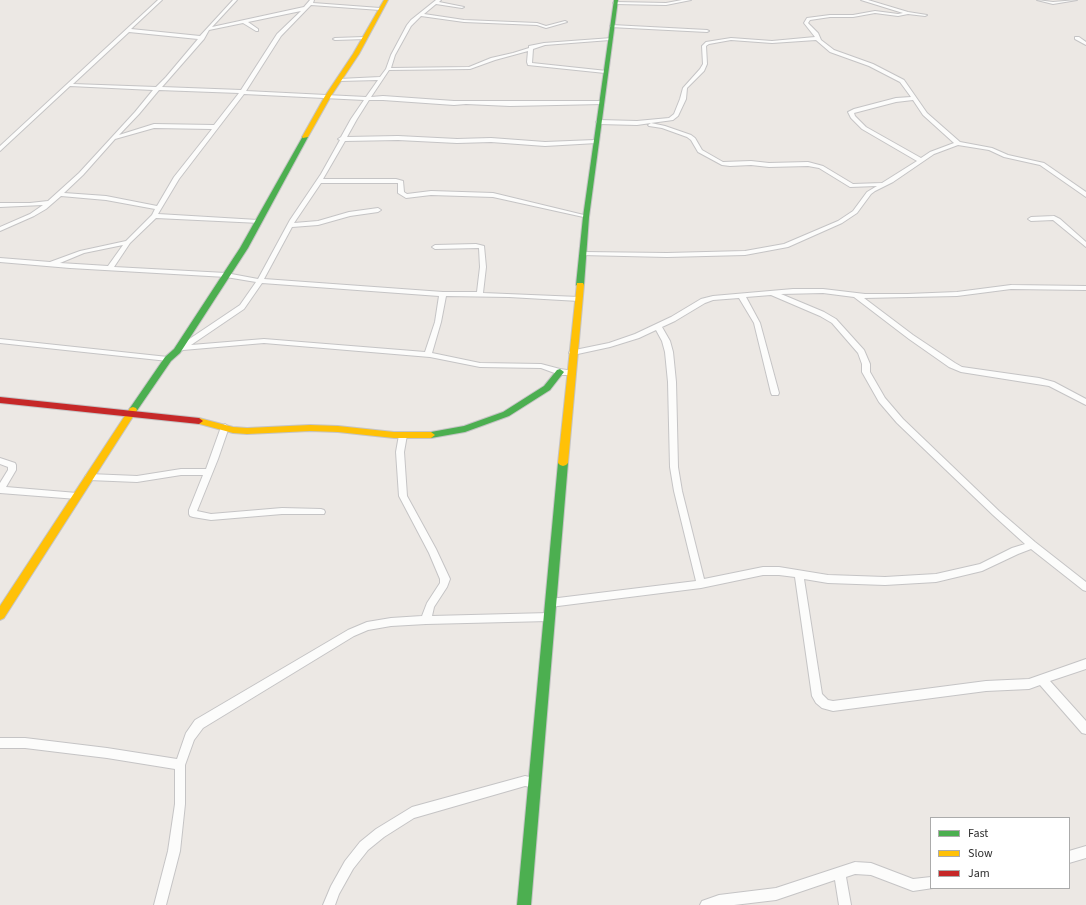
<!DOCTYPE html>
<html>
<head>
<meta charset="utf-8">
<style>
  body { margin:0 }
  #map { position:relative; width:1086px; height:905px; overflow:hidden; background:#ece8e4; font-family:"Source Sans 3",sans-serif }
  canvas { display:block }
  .legend { position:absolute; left:930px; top:817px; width:140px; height:72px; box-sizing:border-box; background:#fff; border:1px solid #ababab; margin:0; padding:5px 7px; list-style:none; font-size:12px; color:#2e2e2e }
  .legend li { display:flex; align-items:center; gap:8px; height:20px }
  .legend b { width:20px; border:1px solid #ababab }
</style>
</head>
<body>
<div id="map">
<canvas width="1086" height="905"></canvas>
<ul class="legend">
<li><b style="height:5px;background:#4caf50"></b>Fast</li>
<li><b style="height:5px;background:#ffc107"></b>Slow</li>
<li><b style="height:5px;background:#c62828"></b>Jam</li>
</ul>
</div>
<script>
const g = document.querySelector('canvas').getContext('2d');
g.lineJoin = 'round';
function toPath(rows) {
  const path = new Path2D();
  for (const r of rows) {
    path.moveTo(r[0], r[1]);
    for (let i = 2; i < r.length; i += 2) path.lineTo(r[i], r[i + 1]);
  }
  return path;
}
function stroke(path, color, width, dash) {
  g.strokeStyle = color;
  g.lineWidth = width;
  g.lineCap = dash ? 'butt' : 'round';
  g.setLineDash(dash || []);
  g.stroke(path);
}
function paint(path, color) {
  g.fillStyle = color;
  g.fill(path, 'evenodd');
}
const street = toPath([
  [158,0,162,0,131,29,200,36,233,0,237,0,212,27,304,7,310,0,314,0,313,3,380,8,382,9,380,10,311,5,281,36,246,91,366,97,378,80,339,81,337,80,339,79,380,77,386,69,391,55,407,25,411,20,436,0,441,0,439,2,464,7,462,8,436,4,424,14,464,20,537,23,546,26,565,21,567,22,546,28,537,25,464,22,421,16,411,26,395,55,391,68,469,67,491,58,513,53,529,48,529,46,544,43,612,38,612,40,610,40,545,45,533,49,532,63,607,71,607,73,605,73,528,65,527,62,528,51,495,60,470,69,389,70,371,97,383,96,454,101,601,101,603,102,603,104,510,106,466,104,454,105,383,100,369,100,357,119,347,137,398,136,457,139,491,138,545,142,595,140,597,141,597,143,545,146,491,142,457,143,398,140,345,141,323,179,396,179,403,181,404,192,407,194,431,191,493,193,588,216,588,218,493,197,431,195,406,198,398,193,398,183,321,183,294,223,318,221,349,212,378,208,381,210,378,212,350,216,318,225,292,227,264,279,443,292,477,292,480,267,479,248,435,249,432,247,435,245,476,244,484,246,486,267,483,293,579,297,582,299,579,301,509,297,446,296,441,322,432,353,480,363,541,364,560,369,574,371,575,373,574,375,560,375,541,368,480,367,430,357,264,343,183,350,179,352,175,350,176,348,240,305,256,282,226,277,70,268,0,262,0,258,50,262,80,251,126,241,152,215,155,209,106,200,61,196,46,209,34,216,0,231,0,227,30,214,43,205,0,207,0,203,30,203,48,201,79,173,135,112,153,90,70,86,0,151,0,146,158,0],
  [301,11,277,34,241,90,162,87,204,39,209,30,243,23,256,31,258,31,258,29,248,22,301,11],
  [129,32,198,39,166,77,156,87,73,84,129,32],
  [159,90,239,93,214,125,154,124,119,135,139,114,159,90],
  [244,94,364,100,351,119,341,137,338,139,340,140,321,174,290,220,258,279,226,273,114,267,130,243,156,218,260,223,260,221,258,220,158,214,179,179,244,94],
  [154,128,212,129,174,177,157,206,106,196,64,193,83,175,115,139,154,128],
  [123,245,108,266,60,263,84,253,123,245],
  [262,283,439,296,435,322,425,352,264,339,191,345,244,309,262,283],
  [682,0,691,0,666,5,615,4,613,3,615,2,666,3,682,0],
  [861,0,868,0,908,12,927,15,925,16,908,14,898,16,875,13,853,17,830,17,810,20,808,23,818,33,821,40,834,50,873,64,904,80,927,113,960,142,992,148,1008,155,1044,163,1086,192,1086,197,1040,165,1004,157,989,150,958,145,934,154,893,182,875,191,871,194,857,213,842,223,788,247,745,255,667,257,581,255,581,253,583,252,667,253,745,251,784,244,838,221,853,211,867,192,877,186,850,187,819,168,808,166,769,167,751,165,730,166,722,165,698,152,691,140,687,137,662,128,649,126,648,125,651,123,637,125,599,124,596,122,599,120,637,121,669,118,674,114,680,99,683,88,700,69,703,64,702,46,706,42,731,38,772,41,815,37,804,23,807,18,830,15,853,15,875,11,898,14,903,13,861,0],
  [731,40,772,43,816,40,830,52,869,66,900,82,911,97,896,98,854,109,848,112,851,118,862,129,917,161,882,183,853,184,823,166,808,162,769,163,751,161,723,162,702,150,695,138,691,135,665,126,651,123,673,120,678,116,686,99,687,88,704,71,707,64,706,46,709,44,731,40],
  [913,100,923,115,954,143,930,152,921,158,866,127,855,116,854,113,896,102,913,100],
  [1037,0,1053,2,1077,0,1053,4,1037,0],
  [612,25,707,30,709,31,707,32,610,27,610,26,612,25],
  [364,37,366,37,366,39,335,40,333,39,335,38,364,37],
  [1075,37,1079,37,1086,42,1086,45,1075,39,1075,37],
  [1054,216,1060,219,1086,242,1086,247,1053,220,1031,221,1028,219,1031,217,1054,216],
  [1011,285,1086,286,1086,290,1011,289,957,296,864,298,913,335,955,363,962,367,1039,378,1054,382,1086,399,1086,405,1049,386,961,372,949,367,909,339,854,297,823,293,781,294,824,312,836,319,864,350,870,364,870,372,885,398,903,419,999,511,1035,542,1086,582,1086,591,1083,590,1031,549,1018,554,982,571,936,582,885,585,828,583,804,579,822,694,828,700,833,701,986,681,1029,679,1086,659,1086,669,1050,681,1086,721,1086,734,1082,733,1040,685,1029,689,986,691,833,711,822,708,816,703,812,696,795,577,779,575,763,575,701,588,550,607,547,606,545,603,547,600,550,599,696,581,674,491,670,467,668,382,665,352,662,341,656,330,639,338,610,347,573,355,569,353,570,351,609,343,635,334,671,317,701,299,713,296,793,289,823,289,865,294,907,294,957,292,1011,285],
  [771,295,820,316,832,323,858,353,862,364,862,372,879,402,897,423,993,515,1025,544,1012,548,980,564,936,574,885,577,828,575,779,567,763,567,704,579,682,491,678,467,676,382,673,352,670,341,662,327,675,321,705,303,713,300,739,298,754,323,771,393,772,395,778,395,779,393,760,323,746,297,771,295],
  [0,339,168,357,172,359,168,361,0,343,0,339],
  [225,424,229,427,218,459,197,511,211,514,282,508,321,509,324,510,325,512,324,514,282,514,211,520,193,517,190,516,189,514,189,510,203,475,181,475,137,482,89,480,86,479,85,477,86,475,89,474,137,476,181,469,206,469,221,427,225,424],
  [403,432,407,435,404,452,407,496,436,549,450,579,447,587,434,607,432,616,549,613,552,614,554,617,552,620,549,621,426,624,391,626,368,630,354,636,203,728,194,740,185,765,185,804,180,851,166,905,154,905,168,851,175,804,175,769,107,758,25,748,0,748,0,738,25,738,107,748,177,759,186,733,195,720,348,630,367,622,391,618,422,616,427,603,440,583,440,579,429,553,399,496,396,452,399,435,403,432],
  [0,458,15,463,16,465,16,470,6,487,77,493,80,494,81,496,80,498,77,499,0,493,0,483,8,470,8,467,0,464,0,458],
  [525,776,539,779,540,783,539,787,535,788,525,786,414,818,384,837,368,850,353,869,339,894,335,905,323,905,331,886,345,861,360,842,376,829,412,807,525,776],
  [1086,846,1086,858,1069,863,1069,851,1086,846],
  [855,862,871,863,913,879,931,877,931,888,933,888,913,891,871,875,855,874,846,877,851,905,839,905,835,880,776,900,734,905,700,905,702,901,719,895,776,888,855,862]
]);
const fast = toPath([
  [614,0,618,0,589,217,584,285,580,287,576,285,583,217,614,0],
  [303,136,308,137,248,248,180,353,171,361,136,412,130,412,129,410,130,408,165,357,174,349,240,248,303,136],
  [560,369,564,372,550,390,509,416,465,432,431,438,427,435,431,432,464,426,503,412,544,386,557,370,560,369],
  [563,460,566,461,568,463,531,905,517,905,558,463,560,461,563,460]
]);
const slow = toPath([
  [384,0,388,0,359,54,331,96,308,137,303,138,302,137,325,96,353,54,384,0],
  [577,283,583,283,584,285,568,463,566,465,563,466,560,465,558,463,577,283],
  [133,407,136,408,137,410,136,412,4,618,0,620,0,606,130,408,133,407],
  [199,418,233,427,247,428,310,425,338,426,394,432,431,432,435,435,431,438,394,438,338,432,310,431,247,434,233,433,196,423,195,421,196,419,199,418]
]);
const jam = toPath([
  [0,397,199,418,203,421,199,424,0,403,0,397]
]);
stroke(street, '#c5c4c5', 2);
stroke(fast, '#c5c4c5', 2);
stroke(slow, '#c5c4c5', 2);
stroke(jam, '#c5c4c5', 2);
paint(street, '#fcfcfb');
paint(fast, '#4caf50');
paint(slow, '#ffc107');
paint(jam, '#c62828');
</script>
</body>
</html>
